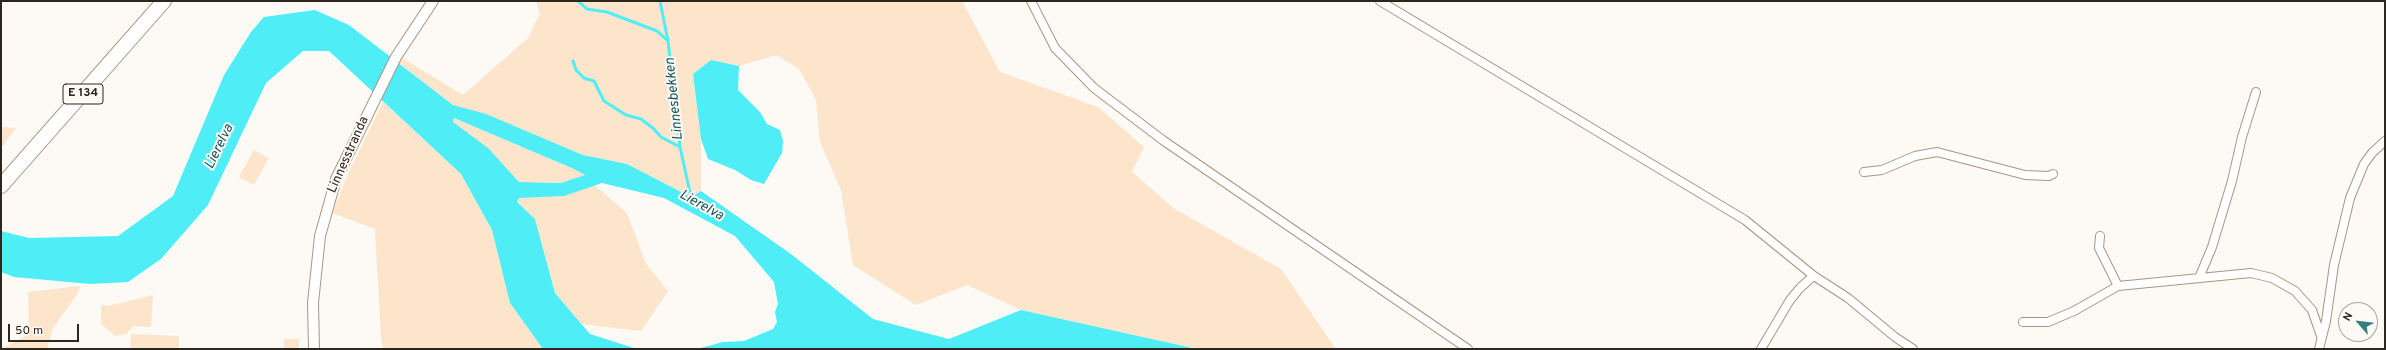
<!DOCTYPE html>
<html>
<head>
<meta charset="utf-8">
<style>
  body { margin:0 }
  #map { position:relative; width:2386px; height:350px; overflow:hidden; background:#fdf9f5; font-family:Overpass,sans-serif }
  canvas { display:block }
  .frame { position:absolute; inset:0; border:2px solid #2d261e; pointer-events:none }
  .north { position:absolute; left:2338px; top:302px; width:40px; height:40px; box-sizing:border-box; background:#fdf9f5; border:1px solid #aaa59f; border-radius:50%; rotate:298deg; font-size:11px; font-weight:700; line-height:16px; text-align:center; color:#2d261e }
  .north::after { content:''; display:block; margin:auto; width:14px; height:18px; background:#357e82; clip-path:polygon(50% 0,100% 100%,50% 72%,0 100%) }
  .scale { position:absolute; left:8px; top:324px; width:71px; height:18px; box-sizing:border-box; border:2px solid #2d261e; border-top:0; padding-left:5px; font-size:12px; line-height:14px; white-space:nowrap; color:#2d261e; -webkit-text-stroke:3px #fdf9f5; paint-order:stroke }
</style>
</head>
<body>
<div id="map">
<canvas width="2386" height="350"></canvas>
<div class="frame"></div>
<div class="north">N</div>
<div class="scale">50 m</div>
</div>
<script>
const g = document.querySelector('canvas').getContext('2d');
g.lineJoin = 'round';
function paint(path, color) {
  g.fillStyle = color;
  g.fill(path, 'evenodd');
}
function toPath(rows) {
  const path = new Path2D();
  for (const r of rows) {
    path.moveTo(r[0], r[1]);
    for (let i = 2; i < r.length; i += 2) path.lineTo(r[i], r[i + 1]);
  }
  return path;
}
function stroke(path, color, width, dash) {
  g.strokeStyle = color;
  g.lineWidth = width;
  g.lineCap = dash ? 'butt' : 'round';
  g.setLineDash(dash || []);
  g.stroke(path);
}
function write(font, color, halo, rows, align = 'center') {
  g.font = font + ' Overpass,sans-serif';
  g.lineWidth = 4;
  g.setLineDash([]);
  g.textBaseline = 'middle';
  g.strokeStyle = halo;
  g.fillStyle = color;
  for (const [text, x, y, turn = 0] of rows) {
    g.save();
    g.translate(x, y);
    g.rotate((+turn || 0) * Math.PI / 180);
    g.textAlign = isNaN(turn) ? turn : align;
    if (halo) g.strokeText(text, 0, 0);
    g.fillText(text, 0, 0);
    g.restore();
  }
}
const green = toPath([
  [536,1,962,1,1000,72,1098,107,1144,147,1132,172,1175,209,1281,269,1336,349,1197,349,1021,310,967,285,916,305,853,265,841,190,820,142,816,100,799,69,776,55,739,66,711,60,693,74,701,139,701,191,691,197,627,164,583,155,511,125,453,105,399,63,402,58,463,95,528,38,540,13],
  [383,102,461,174,492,230,510,303,543,349,383,349,381,337,375,229,332,213,348,174],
  [454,118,574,169,585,175,561,183,519,182,452,122],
  [1,127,16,128,1,148],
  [254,150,269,158,254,185,239,177],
  [593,184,627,213,646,264,668,291,641,331,582,324,555,293,535,219,517,202,519,198,564,196],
  [80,286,78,293,53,328,47,349,1,349,29,334,28,292],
  [153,295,151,327,134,326,126,334,115,336,101,324,101,305,108,306],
  [131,334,179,336,179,349,130,349],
  [284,339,299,339,299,349,284,349]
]);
const water = toPath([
  [315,10,349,25,453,105,486,114,583,155,627,164,691,197,701,191,791,254,873,319,949,339,1021,310,1197,349,697,349,723,342,744,341,773,329,777,322,775,312,778,304,774,282,735,236,664,198,602,183,564,196,519,198,517,202,535,219,555,293,590,334,637,349,543,349,510,303,492,230,461,174,329,51,303,51,266,83,208,205,161,259,128,282,90,284,14,277,1,272,1,231,29,238,118,236,173,196,224,75,251,32,264,17],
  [454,118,574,169,585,175,561,183,519,182,488,148,453,122],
  [711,60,739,66,738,90,760,112,767,124,780,130,783,141,782,153,764,184,751,180,735,170,708,159,701,139,693,74]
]);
const stream = toPath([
  [578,1,587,9,607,12,657,31,668,41],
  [660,1,668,41,680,147,691,197],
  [573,61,576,70,584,78,594,81,604,101,626,115,641,119,654,129,661,137,680,147]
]);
const minor = toPath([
  [1031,1,1055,48,1094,88,1164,141,1468,349],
  [1380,1,1745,220,1814,276,1848,298,1895,337,1913,349],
  [1864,172,1882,170,1915,156,1937,152,2025,175,2049,176,2053,174],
  [2100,236,2099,248,2118,286],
  [2199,278,2212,247,2232,181,2242,137,2256,92],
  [2023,322,2048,322,2074,311,2118,286,2251,273,2272,278,2295,291,2312,310,2321,336],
  [1761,349,1790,300,1800,288,1811,278],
  [2319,349,2326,321,2334,265,2350,198,2364,164,2372,153,2385,141]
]);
const tertiary = toPath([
  [314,349,313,303,320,236,336,179,396,57,433,1]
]);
const trunk = toPath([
  [1,186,164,1]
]);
const shields = [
  [83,94,40]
];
const shieldNames = [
  ["E 134",83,94]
];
const streetNames = [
  ["Linnesstranda",349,155,-66]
];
const waterNames = [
  ["Linnesbekken",675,99,-96],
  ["Lierelva",220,147,-64],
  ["Lierelva",701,206,29]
];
paint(green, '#fce5cb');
paint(water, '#4feef7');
stroke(stream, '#4feef7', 3);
stroke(minor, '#a99682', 10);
stroke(tertiary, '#a99682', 12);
stroke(trunk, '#a99682', 16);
stroke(minor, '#fff', 8);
stroke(tertiary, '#fff', 10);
stroke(trunk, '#fff', 14);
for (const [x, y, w] of shields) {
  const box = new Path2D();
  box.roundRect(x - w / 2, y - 10, w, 20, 3);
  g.fillStyle = '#fdf9f5';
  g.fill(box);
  stroke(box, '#2d261e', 1);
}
write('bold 12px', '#2d261e', null, shieldNames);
write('13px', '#2d261e', '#fdf9f5', streetNames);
write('italic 14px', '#14575b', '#fdf9f5', waterNames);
</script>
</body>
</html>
